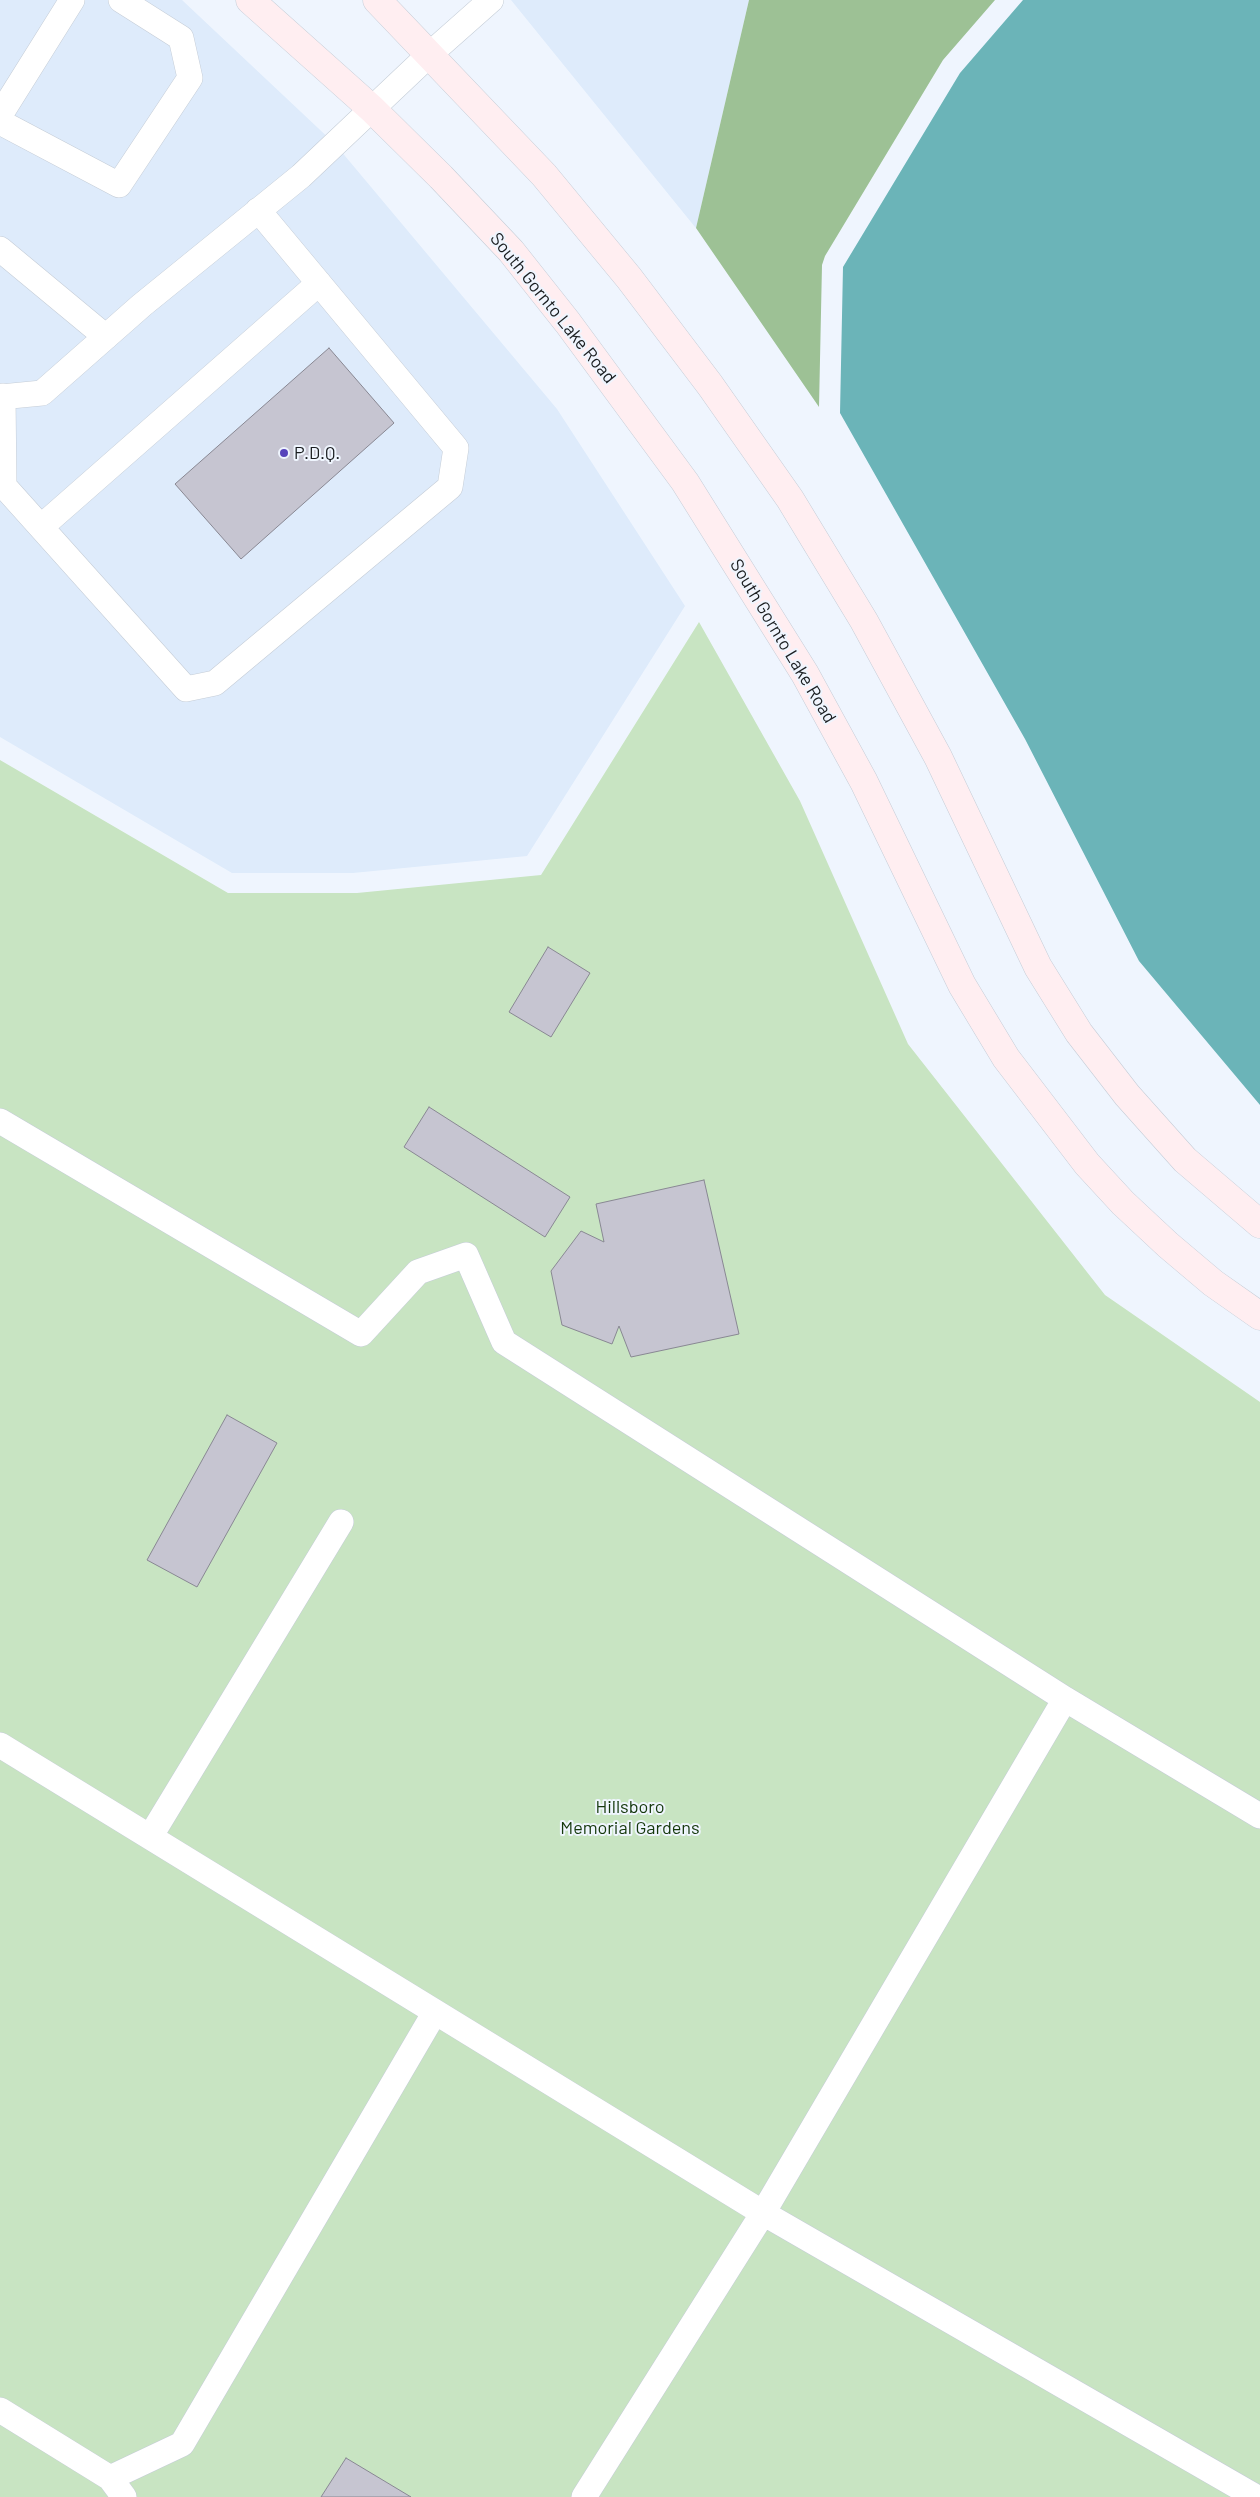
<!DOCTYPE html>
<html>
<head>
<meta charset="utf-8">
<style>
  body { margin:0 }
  canvas { display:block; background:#eff5fe }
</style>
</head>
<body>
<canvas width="1260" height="2497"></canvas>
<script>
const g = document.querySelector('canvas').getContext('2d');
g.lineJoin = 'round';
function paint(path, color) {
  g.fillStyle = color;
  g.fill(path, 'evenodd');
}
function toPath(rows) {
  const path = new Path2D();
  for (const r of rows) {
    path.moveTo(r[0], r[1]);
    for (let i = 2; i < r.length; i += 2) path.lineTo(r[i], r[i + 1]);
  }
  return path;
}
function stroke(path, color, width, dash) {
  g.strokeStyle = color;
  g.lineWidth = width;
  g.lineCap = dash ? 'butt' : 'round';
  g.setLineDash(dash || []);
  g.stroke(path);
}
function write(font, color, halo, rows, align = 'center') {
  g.font = font + ' Barlow,sans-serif';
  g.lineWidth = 4;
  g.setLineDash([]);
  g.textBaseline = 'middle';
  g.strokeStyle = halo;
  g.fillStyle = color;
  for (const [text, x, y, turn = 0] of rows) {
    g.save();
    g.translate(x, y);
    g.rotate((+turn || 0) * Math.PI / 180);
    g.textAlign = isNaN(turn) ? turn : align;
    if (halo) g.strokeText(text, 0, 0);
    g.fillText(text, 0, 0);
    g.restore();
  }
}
const built = toPath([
  [0,0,182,0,335,144,557,409,685,606,527,856,353,873,232,873,0,737],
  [511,0,749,0,696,228,695,227]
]);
const green = toPath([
  [699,622,800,801,908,1044,1105,1295,1260,1402,1260,2497,0,2497,0,760,228,893,357,893,541,875]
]);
const forest = toPath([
  [749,0,995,0,943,60,825,256,822,265,819,407,696,228]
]);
const water = toPath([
  [1023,0,1260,0,1260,1105,1139,961,1025,739,840,413,843,267,960,73]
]);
const building = toPath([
  [329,348,394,423,241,559,175,484,329,348],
  [548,947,590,973,551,1037,509,1012,548,947],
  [429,1107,570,1197,545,1237,404,1147,429,1107],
  [704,1180,739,1334,631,1357,619,1326,612,1344,562,1325,551,1271,581,1231,604,1242,596,1204,704,1180],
  [227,1415,277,1443,197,1587,147,1560,227,1415],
  [346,2458,411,2497,321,2497,346,2458]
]);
const lane = toPath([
  [0,115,72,0],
  [0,122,119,185,190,78,181,38,121,0],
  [0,249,106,337],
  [3,396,4,486,186,689,215,683,450,487,456,448,258,210],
  [0,397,42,393,142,305,301,176,430,54,491,0],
  [41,527,319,283],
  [0,1121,361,1334,418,1272,466,1255,504,1342,1065,1699,1260,1816],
  [0,1745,763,2213,1256,2497],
  [150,1837,341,1522],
  [0,2410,110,2478,124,2497],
  [110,2478,182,2444,435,2012],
  [584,2497,763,2213,1065,1699]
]);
const secondary = toPath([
  [250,0,372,109,441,177,511,251,568,323,685,482,805,674,864,782,962,985,1006,1058,1087,1164,1123,1203,1168,1245,1213,1283,1260,1316],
  [377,0,544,175,629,278,710,385,790,499,864,621,938,757,1038,967,1079,1033,1127,1095,1185,1160,1260,1224]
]);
const markers = [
  [284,453,5,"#5643bb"]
];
const streetNames = [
  ["South Gornto Lake Road",553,308,51],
  ["South Gornto Lake Road",783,641,59]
];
const poiNames = [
  ["P.D.Q.",294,453]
];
const parkNames = [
  ["Hillsboro",630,1807],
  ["Memorial Gardens",630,1828]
];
paint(built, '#deebfb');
paint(green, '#c8e4c2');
paint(forest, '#9dc195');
paint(water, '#6bb4b8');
paint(building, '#c6c5d1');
stroke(building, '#898893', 1);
stroke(lane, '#c5cdd7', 26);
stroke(secondary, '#c5cdd7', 29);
stroke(lane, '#fff', 25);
stroke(secondary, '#ffeef1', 28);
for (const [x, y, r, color] of markers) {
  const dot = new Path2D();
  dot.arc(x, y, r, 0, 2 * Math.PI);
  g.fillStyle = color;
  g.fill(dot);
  stroke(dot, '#eff5fe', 2);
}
write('18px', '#191c1f', '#eff5fe', streetNames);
write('18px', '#191c1f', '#eff5fe', poiNames, 'left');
write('18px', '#14380b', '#eff5fe', parkNames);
</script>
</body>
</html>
